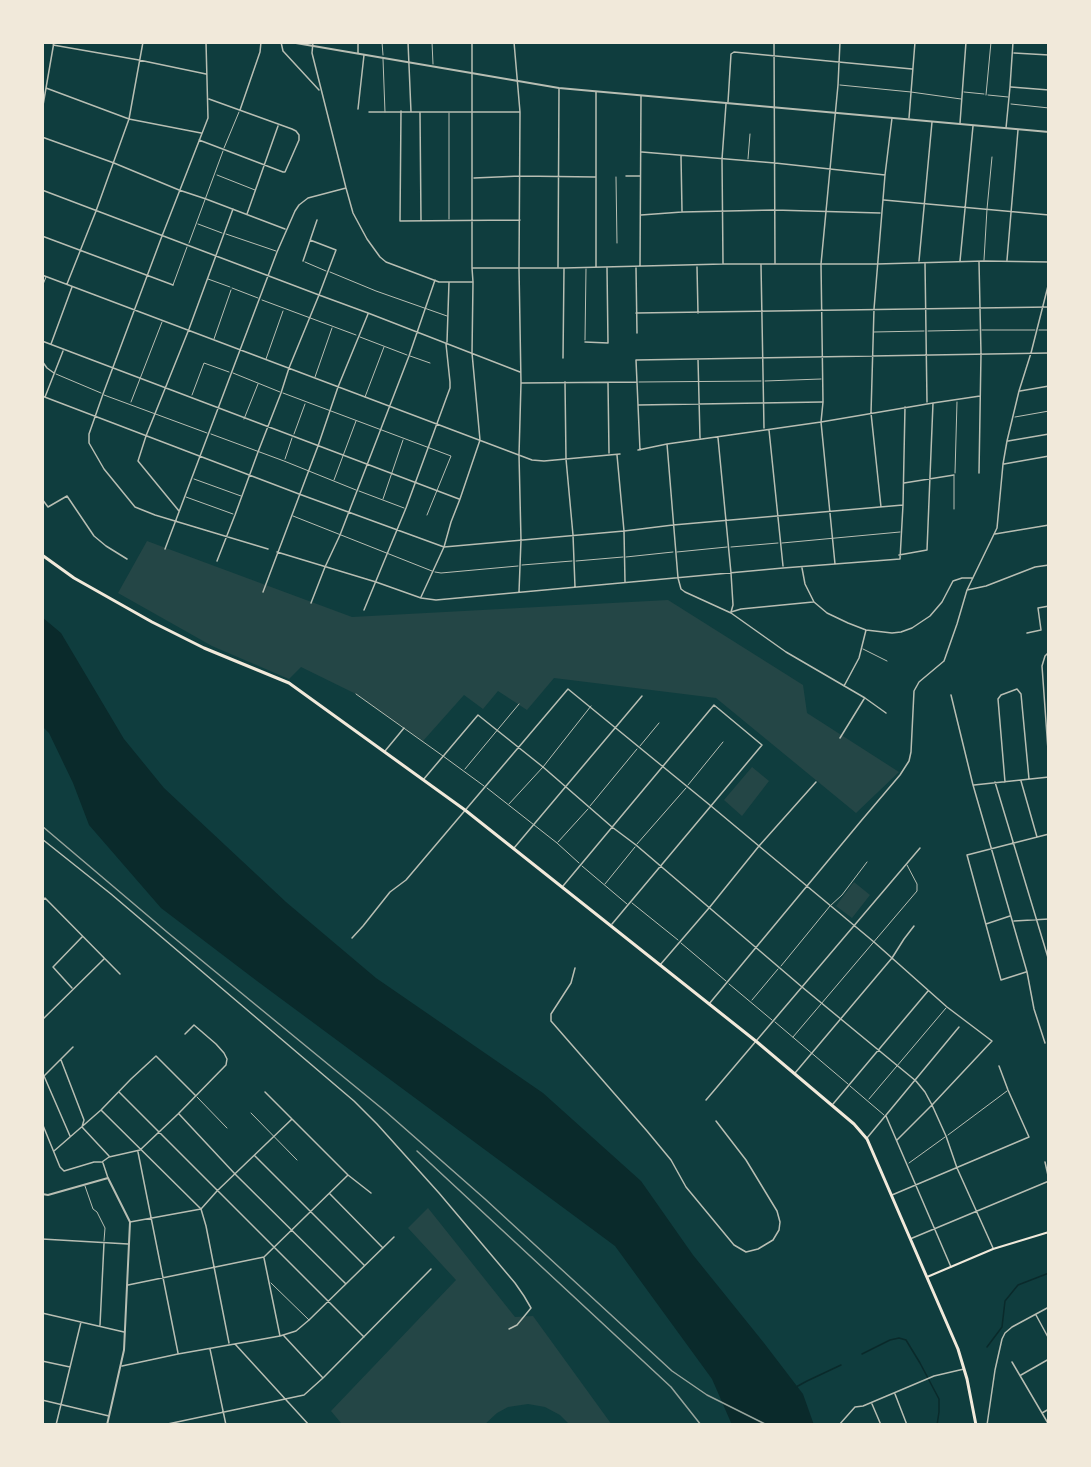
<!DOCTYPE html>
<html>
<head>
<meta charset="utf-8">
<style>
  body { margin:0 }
  #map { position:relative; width:1091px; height:1467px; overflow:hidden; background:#0f3d3e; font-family:Inter,sans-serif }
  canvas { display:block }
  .frame { position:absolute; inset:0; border:44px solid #f1e9da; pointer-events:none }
</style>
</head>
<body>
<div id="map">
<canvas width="1091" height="1467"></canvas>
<div class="frame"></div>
</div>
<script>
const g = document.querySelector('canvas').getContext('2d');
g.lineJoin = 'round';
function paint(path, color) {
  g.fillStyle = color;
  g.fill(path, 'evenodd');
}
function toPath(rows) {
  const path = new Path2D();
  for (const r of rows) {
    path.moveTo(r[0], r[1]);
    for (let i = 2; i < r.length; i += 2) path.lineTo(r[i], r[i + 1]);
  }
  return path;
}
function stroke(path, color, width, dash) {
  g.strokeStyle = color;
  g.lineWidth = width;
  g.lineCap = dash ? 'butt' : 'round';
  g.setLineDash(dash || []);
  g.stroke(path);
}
const green = toPath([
  [147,541,352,617,668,600,803,685,807,713,899,772,856,813,716,698,554,678,527,710,498,691,483,709,464,695,423,741,356,694,301,667,289,679,212,646,118,593],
  [752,767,769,781,742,816,724,800],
  [854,882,870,895,852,918,836,906],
  [428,1208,515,1317,533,1316,612,1425,570,1425,560,1415,545,1407,528,1404,508,1407,497,1413,484,1425,338,1425,341,1423,331,1411,456,1280,408,1228]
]);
const water = toPath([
  [42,617,61,633,124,739,164,788,286,902,376,978,543,1093,641,1181,693,1255,764,1343,803,1394,814,1425,732,1425,712,1379,615,1246,257,981,161,908,89,825,73,783,49,733,42,726]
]);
const stream = toPath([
  [987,1347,1002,1327,1005,1301,1018,1285,1049,1273],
  [862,1354,890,1340,899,1338,906,1340,920,1363,939,1399,939,1412,937,1425],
  [796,1387,807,1381,841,1365]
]);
const service = toPath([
  [382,42,383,55],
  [432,42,433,64],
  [383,59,385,112],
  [840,85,911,92,961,99],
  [964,92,984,94],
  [986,95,991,42],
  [988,95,1008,97],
  [1011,104,1049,108],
  [224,148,239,112],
  [748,159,750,134],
  [217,175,255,190],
  [616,177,617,243],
  [449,219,449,113],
  [198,224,222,233],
  [226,234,276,251],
  [189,243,223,151],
  [984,260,987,209,992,157],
  [305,262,326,271],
  [330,272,376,291,447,316],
  [208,279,230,287],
  [173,285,187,247],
  [42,287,46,277],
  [232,288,258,298],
  [262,300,356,335],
  [982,330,1035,330],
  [1039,330,1049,330],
  [928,331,978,330],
  [874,332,924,331],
  [360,337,407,355],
  [214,339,231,290],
  [585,340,586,269],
  [410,356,430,363],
  [266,359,283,311],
  [233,373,280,392],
  [56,374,101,393],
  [315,377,332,328],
  [765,381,821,379],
  [639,382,761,381],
  [283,393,451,456,427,515],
  [104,395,207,433],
  [192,395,204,363,229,372],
  [365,397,384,347],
  [131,402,162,322],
  [1015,417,1049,411],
  [244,419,258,384],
  [211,434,284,461,356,490],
  [294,434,305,404],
  [285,459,292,438],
  [955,473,957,402],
  [194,479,241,496],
  [334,480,356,421],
  [359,491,404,508],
  [186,497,233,514],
  [383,499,403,440],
  [954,509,954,476],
  [293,516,432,571],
  [782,543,900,532],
  [731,547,778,543],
  [677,552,727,547],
  [626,557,673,552],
  [576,561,623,557],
  [522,565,572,561],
  [435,572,441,573,518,566],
  [863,649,887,661],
  [356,694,443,756,484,786],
  [640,746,659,723],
  [465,769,519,704],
  [688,785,723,742],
  [487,788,557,843,579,863],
  [509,804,543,767,591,706],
  [590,806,637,749],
  [558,842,588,809],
  [637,844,686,788],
  [582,866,627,904],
  [605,884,635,847],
  [632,903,678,940],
  [681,943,726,981],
  [781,966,830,906,842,895,867,862],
  [729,984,772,1020],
  [752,1000,778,969],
  [775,1022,848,1084],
  [793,1037,917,891,917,884,907,865],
  [850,1086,884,1115],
  [197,1097,227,1128],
  [869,1099,946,1008],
  [251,1113,297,1160],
  [948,1135,1007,1091],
  [909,1163,945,1137],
  [85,1186,93,1209,97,1212,105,1228,104,1241],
  [271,1283,309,1320]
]);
const minor = toPath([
  [206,42,208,118,162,236,103,394,89,434,89,443,104,469,135,507,155,515,268,549],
  [281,42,283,51,319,90],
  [313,42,312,53,346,188,353,213,367,239,380,257,386,262,439,282,473,282],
  [408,42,411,112],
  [514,42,520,112,519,268,521,383,519,455,521,540,519,592],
  [774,42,775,263],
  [53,45,139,60,206,74],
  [358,53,358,42],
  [1014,53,1049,55],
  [1011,87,1049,90],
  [46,88,129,119,201,133],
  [728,102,731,54,734,52,912,69],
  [358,109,364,55],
  [240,110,260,52,261,42],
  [42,111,54,42],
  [401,111,400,221,520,220],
  [369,112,520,112],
  [420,113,421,221],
  [909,118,915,42],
  [960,123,966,42],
  [1006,128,1010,87,1013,42],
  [42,137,114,163,179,190,206,199,285,229],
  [199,140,283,172,285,172,299,140,299,135,296,131,292,129,209,99],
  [642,152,775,163,885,175],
  [681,156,682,211],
  [626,176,640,176],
  [474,178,520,176,595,177],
  [42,190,319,295,368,313,520,372],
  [884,200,1049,215],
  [247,214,278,126],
  [641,215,682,212,774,210,880,213],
  [42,236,173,285],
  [1007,260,1018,130],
  [303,261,317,220],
  [919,261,932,122],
  [960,261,973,126],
  [925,263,927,402],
  [723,264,722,159,726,104],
  [640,265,641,96],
  [761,265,764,428],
  [558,267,559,89],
  [596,267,596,92],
  [697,267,698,313],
  [472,268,564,268,723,264,877,264,984,261,1049,262],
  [636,268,637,333],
  [42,275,532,460,544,461,620,454],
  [67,284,96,211,129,119,143,42],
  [636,313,1049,307],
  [42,341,459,499],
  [447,342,449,282],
  [585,342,608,343,607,268],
  [51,344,72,287],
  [563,358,564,269],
  [698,359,700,438],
  [42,361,47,368,54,373],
  [565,382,566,459,573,535,575,587],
  [522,383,637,382],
  [608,383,609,453],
  [1020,391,1049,386],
  [42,396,299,494,444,547,624,531,673,525,903,505],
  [45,397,63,351],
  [638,405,822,402],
  [769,430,783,566],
  [718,438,731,573,733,605,731,612],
  [1008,441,1049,434],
  [667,444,678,578,681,589,685,592,731,613,786,652,865,698,886,713],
  [638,450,667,444,821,422,933,403,980,396],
  [640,450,636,360,1049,353],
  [617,455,624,531,625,582],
  [1004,464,1049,456],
  [979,473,981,354,979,262],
  [904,483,954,475],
  [42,499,48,507,67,496,94,536,106,546,127,559],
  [881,507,871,413,874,309,885,175,892,118],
  [179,511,138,461,146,436,189,329,233,209],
  [995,534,1049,525],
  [165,549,277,252,295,211,299,205,308,198,346,188],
  [277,552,376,582,421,598,436,600,783,568,900,559,903,505,905,407],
  [899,555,927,550,933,403],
  [217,561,235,515,258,452,281,393,289,368,319,295,336,250,310,240],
  [835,564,821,422,823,402,821,264,838,85,840,42],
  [802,568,805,584,814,602,827,613,848,623,866,630,892,633,901,632,912,628,930,616,942,602,953,581,962,578,973,578],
  [967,590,986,586,1035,567,1049,565],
  [263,592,318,446,338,387,368,314],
  [421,597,444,547,451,522,460,499,480,440,472,353,473,282,472,268,472,42],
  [311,603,325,567,340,535,409,356,435,280],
  [364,610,406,508,450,388,450,382,446,344],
  [731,612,741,609,813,602],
  [1027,633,1041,630,1038,608,1049,606],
  [1049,652,1045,656,1042,666,1049,764],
  [844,686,859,658,866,630],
  [951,695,973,785,1027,972,1034,1009,1045,1043],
  [840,738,864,699],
  [385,751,404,728],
  [423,780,478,715,543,767,612,827,636,845,802,987,916,1081,925,1092,932,1105,946,1136,957,1168,993,1248],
  [1021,781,1037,837],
  [995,782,1049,961],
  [1005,782,998,699,1001,695,1017,689,1021,694,1029,779],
  [974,785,1049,777],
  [42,839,111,894,354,1101,377,1124,439,1193,515,1283,524,1296,531,1308,517,1325,509,1329],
  [514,848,642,696],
  [563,886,714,705,762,745,612,924],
  [42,901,45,898,120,974],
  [1014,921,1049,919],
  [986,924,1010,916],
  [352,938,363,926,390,892,406,880,568,689,711,806,874,942,947,1007,992,1041,932,1105,897,1140],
  [660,965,709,908,759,846,816,782],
  [575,968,571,983,551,1014,551,1021,647,1131,671,1160,686,1187,734,1245,746,1252,758,1249,773,1240,779,1230,780,1222,777,1211,746,1160,716,1121],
  [1026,972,1001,980,967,855,1049,834],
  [72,988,53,967,82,937],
  [709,1004,861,821,900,775,909,761,911,752,914,691,919,682,944,661,957,624,967,590,997,528,1003,464,1007,441,1019,391,1031,353,1049,282],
  [42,1020,104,959],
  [61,1060,84,1120,82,1127,109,1156],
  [795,1073,892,958,904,939,914,926],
  [44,1076,70,1136],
  [42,1078,73,1047],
  [119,1092,364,1337],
  [265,1092,348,1175,371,1193],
  [706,1100,920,848],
  [833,1104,928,991],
  [101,1110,201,1209,206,1226,229,1343],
  [179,1114,235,1174,346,1284],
  [886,1116,951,1267],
  [42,1123,60,1167,64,1171,94,1162,101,1162],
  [867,1138,959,1027],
  [54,1151,101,1110,131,1079,156,1056,195,1095],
  [138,1152,178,1353],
  [255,1156,364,1265],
  [102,1162,109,1157,140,1150,178,1114,226,1065,227,1059,224,1053,216,1044,194,1025,185,1034],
  [1045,1162,1049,1180],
  [103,1163,108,1178],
  [330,1194,383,1248],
  [892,1195,1029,1137,1008,1090,999,1066],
  [130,1222,201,1209,217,1191,292,1119],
  [42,1239,128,1244],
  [910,1239,1049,1181],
  [264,1258,280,1336],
  [128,1285,264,1257,348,1175],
  [42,1313,124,1332],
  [1036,1315,1049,1339],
  [100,1325,104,1243],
  [284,1336,323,1378],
  [235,1344,309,1425],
  [210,1349,226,1425],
  [42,1361,70,1367],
  [1012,1362,1049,1425],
  [122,1366,178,1354,280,1336,296,1331,309,1320,394,1237],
  [1021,1375,1049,1359],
  [895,1394,907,1425],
  [42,1400,109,1416],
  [872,1404,881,1425],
  [1042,1413,1049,1409],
  [56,1425,81,1322],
  [163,1425,304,1395,323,1378,431,1269],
  [839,1425,855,1407,863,1406,934,1376,964,1369],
  [987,1425,995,1370,1002,1339,1005,1333,1012,1327,1049,1307]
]);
const tertiary = toPath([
  [290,42,559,88,1049,132],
  [42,1194,48,1195,108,1178,130,1222,124,1350,107,1425]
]);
const secondary = toPath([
  [927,1277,993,1249,1049,1232]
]);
const primary = toPath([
  [42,555,74,578,152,622,204,648,289,683,465,810,757,1042,854,1124,867,1139,958,1349,967,1379,976,1425]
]);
const rail = toPath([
  [42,826,167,932,385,1111,485,1199,672,1371,707,1395,767,1425],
  [417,1151,671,1387,701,1425]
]);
paint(green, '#244646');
paint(water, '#0a2a2b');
stroke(stream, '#0a2a2b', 1.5);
stroke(service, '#b8beb3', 1);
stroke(minor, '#b8beb3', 1.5);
stroke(tertiary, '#b8beb3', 2);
stroke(secondary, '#f1e9da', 2);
stroke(primary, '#f1e9da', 3);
stroke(rail, '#97a49c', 1.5);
</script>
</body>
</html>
